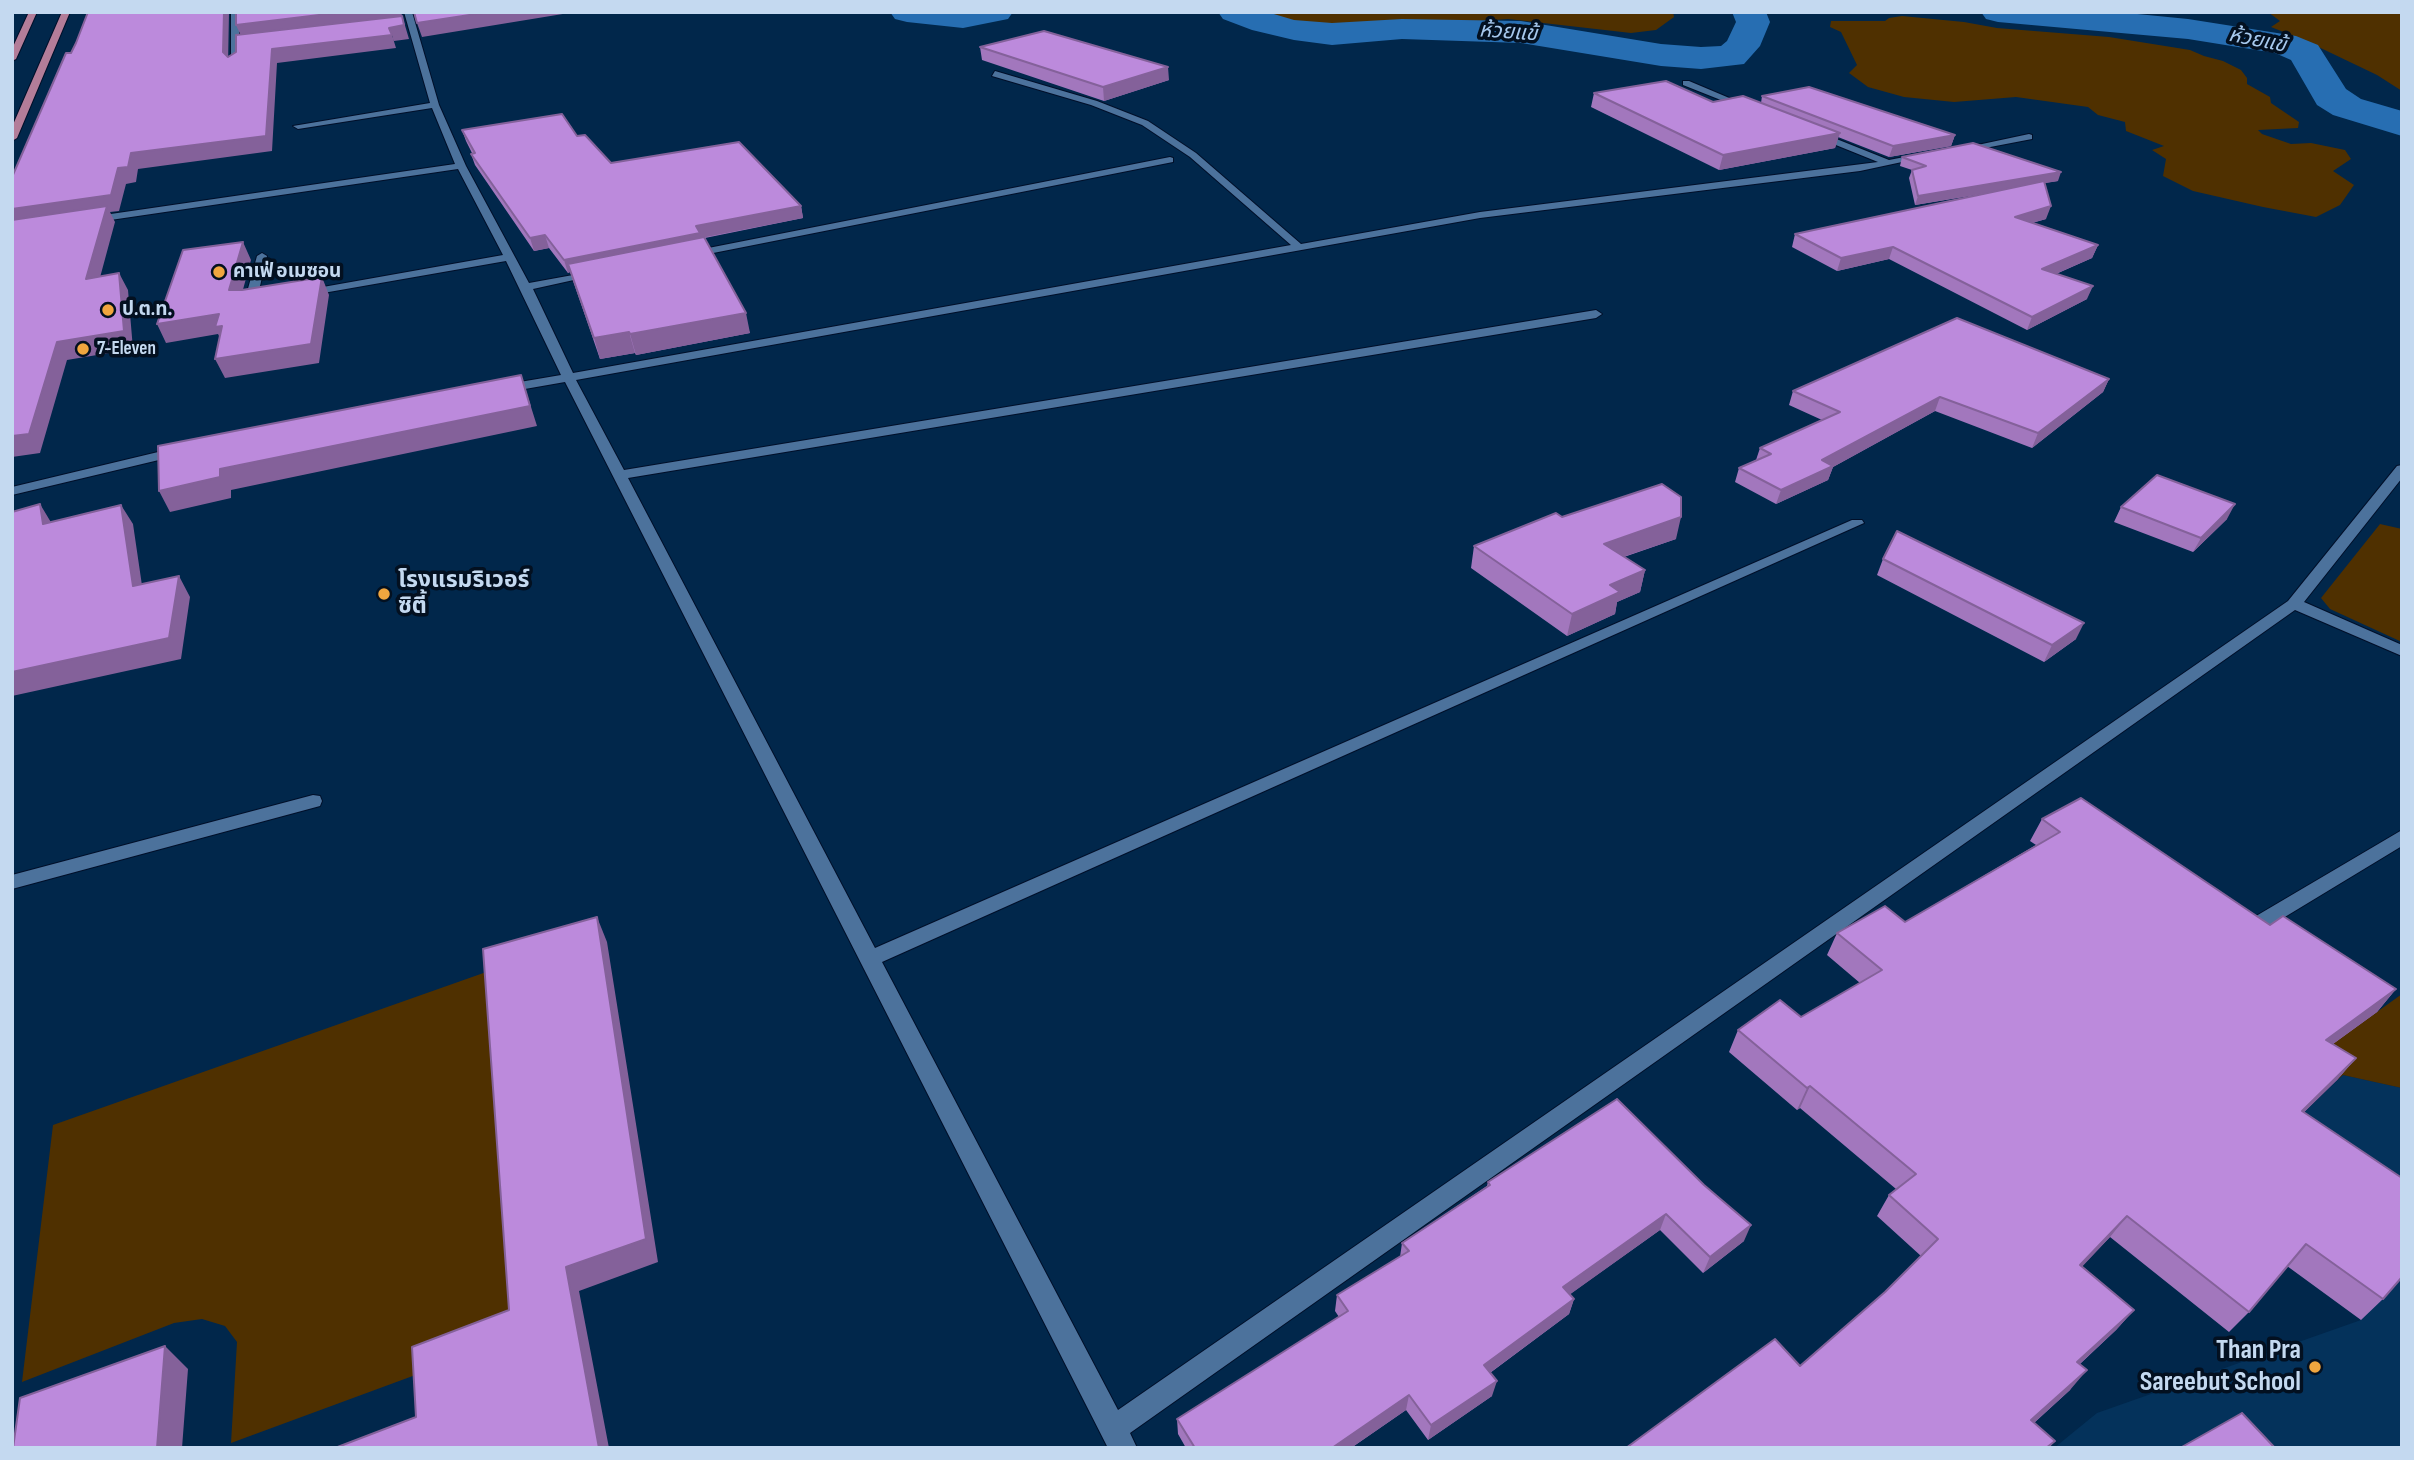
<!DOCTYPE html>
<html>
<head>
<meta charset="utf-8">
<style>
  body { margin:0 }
  #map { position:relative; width:2414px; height:1460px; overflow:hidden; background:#01274b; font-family:"Sofia Sans Condensed",sans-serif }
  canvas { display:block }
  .frame { position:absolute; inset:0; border:14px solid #c4d9f0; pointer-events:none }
</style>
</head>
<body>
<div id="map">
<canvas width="2414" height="1460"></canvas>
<div class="frame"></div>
</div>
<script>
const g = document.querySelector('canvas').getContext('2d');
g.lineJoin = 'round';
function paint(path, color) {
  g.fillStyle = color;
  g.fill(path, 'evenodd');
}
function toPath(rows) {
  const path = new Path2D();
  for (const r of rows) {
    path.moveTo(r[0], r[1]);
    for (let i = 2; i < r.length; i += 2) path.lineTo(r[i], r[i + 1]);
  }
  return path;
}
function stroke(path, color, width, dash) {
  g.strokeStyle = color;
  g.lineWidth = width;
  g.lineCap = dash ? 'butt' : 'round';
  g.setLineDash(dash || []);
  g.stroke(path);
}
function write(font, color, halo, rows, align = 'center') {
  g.font = font + ' "Sofia Sans Condensed","Noto Sans Thai",sans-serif';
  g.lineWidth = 7;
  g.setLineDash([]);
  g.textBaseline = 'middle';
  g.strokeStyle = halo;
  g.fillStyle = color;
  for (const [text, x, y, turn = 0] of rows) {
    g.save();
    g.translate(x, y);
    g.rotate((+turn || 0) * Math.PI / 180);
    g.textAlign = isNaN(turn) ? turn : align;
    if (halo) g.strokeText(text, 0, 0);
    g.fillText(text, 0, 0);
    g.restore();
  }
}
const built = toPath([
  [2343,1075,2402,1088,2402,1214,2283,1133],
  [2402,1272,2402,1448,2054,1448,2097,1413,2361,1320]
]);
const green = toPath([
  [1254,12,1673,12,1674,17,1656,30,1631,33,1508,19,1340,31,1303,27],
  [2268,12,2402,12,2402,91,2377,75,2306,41,2271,27,2280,21],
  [1902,16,1964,22,1997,28,2109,37,2190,50,2204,56,2223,61,2241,70,2247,78,2247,84,2270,97,2271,103,2299,122,2298,128,2258,130,2262,134,2291,144,2311,143,2345,150,2351,159,2333,171,2354,185,2340,205,2316,217,2263,207,2193,191,2163,176,2166,159,2152,150,2164,146,2126,131,2125,122,2098,115,2088,107,2016,97,1954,102,1904,97,1868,87,1849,73,1857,65,1841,32,1830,27,1831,21,1885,21,1889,18],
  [2380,524,2402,529,2402,642,2330,609,2321,598],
  [492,970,522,1311,429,1370,231,1443,237,1342,225,1326,202,1319,174,1323,22,1382,53,1125],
  [2402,994,2402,1088,2343,1075,2337,1080,2317,1055]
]);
const river = toPath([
  [890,12,1013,12,1008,19,963,28,907,22,895,19,890,12],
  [1218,12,1267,12,1294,20,1332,23,1402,19,1521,21,1661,44,1701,47,1721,46,1727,41,1736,22,1732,12,1766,12,1770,22,1760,46,1744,64,1701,69,1661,66,1521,43,1402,39,1332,45,1294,40,1252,30,1223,19,1218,12],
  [1981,12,2117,12,2188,19,2296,36,2318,45,2346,89,2361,99,2402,111,2402,136,2333,115,2317,105,2291,60,2275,53,2188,39,1998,22,1986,19,1981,12]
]);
const street = toPath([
  [231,12,239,12,239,66,235,68,231,66,231,12],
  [404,12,412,12,439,105,466,166,529,283,595,271,601,274,533,289,573,373,1291,245,1190,157,1142,125,1091,105,992,76,995,71,1097,101,1148,121,1196,153,1301,244,1480,212,1878,162,1811,135,1811,131,1814,130,1889,160,1925,153,1930,156,1860,171,1480,218,576,380,624,470,1596,310,1602,314,1596,318,628,478,875,948,1852,520,1862,520,1864,523,882,962,1118,1410,2288,601,2397,466,2402,465,2402,478,2304,602,2402,645,2402,656,2295,610,1130,1433,1137,1448,1108,1448,565,382,502,393,496,389,502,385,561,375,506,261,306,296,300,293,306,290,503,255,458,169,90,223,85,220,90,217,455,164,432,108,298,129,293,126,430,103,404,12],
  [1683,81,1689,81,1753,108,1746,110,1683,85,1683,81],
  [2029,134,2032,135,2032,139,1959,153,1954,150,2029,134],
  [1170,157,1173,158,1173,162,688,258,683,255,688,252,1170,157],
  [262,253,267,256,257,299,264,302,258,305,246,305,244,303,257,256,262,253],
  [179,447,186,451,184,454,12,495,12,487,179,447],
  [313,795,320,796,322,801,320,806,12,889,12,875,313,795],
  [2402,830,2402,846,2265,929,2258,932,2251,929,2248,924,2251,919,2402,830]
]);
const primary = toPath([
  [29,12,37,12,16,59,12,61,12,49,29,12],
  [62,12,70,12,17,138,12,141,12,127,62,12]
]);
const wall = toPath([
  [980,47,1169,80,1104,101,982,60],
  [1594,93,1713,102,1761,103,1762,96,1955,135,1951,146,1889,157,1838,137,1835,148,1719,170,1591,107],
  [462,130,577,136,611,163,801,206,803,218,705,238,750,333,636,355,635,353,600,359,570,272,568,273,549,248,534,251,475,165,471,154,472,153,466,141],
  [1902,157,2058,181,2044,183,2046,219,2032,223,2098,245,2092,258,2056,274,2087,299,2027,330,1889,259,1837,271,1792,247,1795,234,2000,191,1915,205,1909,178,1912,170,1900,166],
  [2109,379,2103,392,2032,448,1935,411,1833,467,1828,480,1776,504,1735,482,1739,468,1756,460,1760,448,1822,420,1789,405,1793,391],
  [2121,507,2227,519,2193,552,2114,522],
  [1562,517,1676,539,1624,557,1645,570,1640,592,1617,602,1615,614,1567,636,1471,568,1474,546],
  [1883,559,2076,639,2044,662,1877,575],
  [2042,819,2270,925,2396,989,2377,1012,2333,1044,2356,1058,2337,1080,2304,1112,2383,1299,2361,1320,2287,1266,2249,1312,2229,1332,2110,1237,2082,1266,2134,1310,2116,1330,2080,1364,2070,1390,2034,1423,2055,1441,2049,1448,1626,1448,1800,1366,1885,1292,1921,1256,1877,1216,1889,1195,1896,1189,1800,1108,1797,1110,1729,1052,1738,1030,1801,1017,1860,983,1827,955,1837,933,1905,922,2036,845,2030,841],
  [1617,1099,1744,1241,1703,1273,1660,1230,1570,1294,1574,1299,1569,1314,1490,1373,1492,1396,1428,1440,1406,1410,1351,1448,1186,1448,1178,1434,1177,1419,1339,1317,1335,1311,1337,1295,1400,1257,1402,1243,1487,1186,1488,1182]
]);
const shadedWall = toPath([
  [224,12,229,12,228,66,223,52],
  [344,12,401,12,409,39,394,41,389,28,242,38,236,25],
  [489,12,575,12,422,37,417,23],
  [392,35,396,48,277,63,272,151,138,169,136,182,126,184,119,211,110,212,115,222,95,296,12,227,12,209,118,168,131,153,272,49],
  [1168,67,1169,80,1104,101,1103,87],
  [1840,133,1835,148,1719,170,1723,155],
  [1955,135,1951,146,1889,157,1893,146],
  [2061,172,2058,181,1915,205,1918,196],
  [801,206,803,218,701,238,570,272,568,273,564,260,696,226],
  [2051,206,2046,219,2010,229,2015,217],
  [545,235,549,248,534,251,530,238],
  [243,242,251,260,238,308,229,290],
  [2098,245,2092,258,2037,282,2042,269],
  [1893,247,1889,259,1837,271,1841,258],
  [119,273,128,290,133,349,67,360,40,453,12,457,12,436,57,342],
  [322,277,329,295,319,363,225,378,215,359],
  [2093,286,2087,299,2027,330,2032,317],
  [746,313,750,333,636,355,630,334],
  [219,314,228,332,224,346,218,334,166,343,157,324],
  [629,332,635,353,600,359,594,338],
  [521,375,537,426,231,490,231,498,170,512,159,491,220,469],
  [2109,379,2103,392,2032,448,2038,433],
  [1940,397,1935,411,1833,467,1828,480,1776,504,1781,490,1822,460],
  [40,504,52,524,43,524],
  [2235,504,2227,519,2193,552,2201,538],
  [121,505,133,524,145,606,133,586],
  [1681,517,1676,539,1599,565,1604,544],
  [1645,570,1640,592,1617,602,1615,614,1567,636,1572,614,1610,585],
  [179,576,190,597,181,659,12,696,12,672],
  [2084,623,2076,639,2044,662,2052,645],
  [597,917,607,942,658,1262,579,1291,609,1448,599,1448,566,1267],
  [2396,989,2377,1012,2308,1062,2326,1040],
  [2356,1058,2337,1080,2283,1133,2302,1111],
  [1810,1086,1800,1108,1797,1110,1807,1088],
  [1666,1214,1660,1230,1558,1303,1563,1287],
  [2127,1216,2110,1237,2064,1286,2080,1265],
  [1751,1225,1744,1241,1703,1273,1710,1257],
  [1574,1299,1569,1314,1480,1380,1484,1365],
  [2134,1310,2116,1330,2060,1382,2077,1362],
  [165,1346,188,1369,182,1448,157,1448],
  [2087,1370,2070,1390,2015,1440,2031,1420],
  [1497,1381,1492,1396,1428,1440,1431,1425],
  [1409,1395,1406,1410,1351,1448,1332,1448]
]);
const building = toPath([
  [88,12,224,12,223,52,228,57,236,52,236,35,402,16,404,25,389,28,392,35,272,49,266,136,131,153,128,167,118,168,111,195,12,209,12,177,66,53,71,53,76,43,88,12],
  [236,12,344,12,236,25,236,12],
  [414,12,489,12,417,23,414,12],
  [1044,31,1168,67,1103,87,980,47,1044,31],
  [1666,81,1713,102,1743,96,1840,133,1723,155,1594,93,1666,81],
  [1809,87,1955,135,1893,146,1762,96,1809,87],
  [562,114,577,136,585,135,611,163,739,142,801,206,696,226,700,233,564,260,545,235,530,238,471,154,475,153,462,130,562,114],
  [1973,143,2061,172,1918,196,1912,170,1926,166,1902,157,1973,143],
  [2044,181,2051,206,2015,217,2098,245,2042,269,2093,286,2032,317,1893,247,1841,258,1795,234,2044,181],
  [107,206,86,279,119,273,124,331,57,342,29,434,12,436,12,220,107,206],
  [704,237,746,313,630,334,629,332,594,338,568,264,704,237],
  [243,242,229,290,242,290,322,277,311,344,215,359,222,326,215,327,219,314,157,324,183,250,243,242],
  [1957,318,2109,379,2038,433,1940,397,1822,460,1833,466,1781,490,1739,468,1771,454,1760,448,1840,412,1793,391,1957,318],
  [521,375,530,406,220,469,220,477,159,491,158,446,521,375],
  [2157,475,2235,504,2201,538,2121,507,2157,475],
  [1662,484,1681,497,1681,517,1604,544,1645,570,1610,585,1620,592,1572,614,1474,546,1556,513,1562,517,1662,484],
  [40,504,43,524,121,505,133,586,179,576,169,638,12,672,12,512,40,504],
  [1897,531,2084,623,2052,645,1883,559,1897,531],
  [2081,798,2270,925,2283,916,2396,989,2326,1040,2356,1058,2302,1111,2402,1178,2402,1277,2383,1299,2306,1244,2249,1312,2127,1216,2080,1265,2134,1310,2077,1362,2087,1370,2031,1420,2055,1441,2046,1448,1626,1448,1775,1339,1800,1366,1885,1292,1938,1239,1889,1195,1916,1174,1810,1086,1807,1088,1738,1030,1780,1000,1801,1017,1882,970,1837,933,1885,906,1905,922,2060,832,2042,819,2081,798],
  [597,917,646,1239,566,1267,599,1448,335,1448,416,1417,412,1347,509,1310,483,949,597,917],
  [1617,1099,1704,1185,1751,1225,1710,1257,1666,1214,1563,1287,1574,1299,1484,1365,1497,1381,1431,1425,1409,1395,1332,1448,1195,1448,1177,1419,1348,1311,1337,1295,1409,1251,1402,1243,1490,1185,1488,1182,1617,1099],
  [165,1346,157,1448,13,1448,20,1398,165,1346],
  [2242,1413,2275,1448,2180,1448,2242,1413]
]);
const markers = [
  [219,272,7,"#f0a63f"],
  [108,310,7,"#f0a63f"],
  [83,349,7,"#f0a63f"],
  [384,594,7,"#f0a63f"],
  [2315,1367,7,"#f0a63f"]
];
const farPoinames = [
  ["คาเฟ่ อเมซอน",233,272],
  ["ป.ต.ท.",122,310],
  ["7-Eleven",97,349]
];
const farWaternames = [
  ["ห้วยแข้",1508,33,4],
  ["ห้วยแข้",2257,41,11]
];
const poiNames = [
  ["โรงแรมริเวอร์",398,581],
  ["ซิตี้",398,607]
];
const nearPoinames = [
  ["Than Pra",2301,1351],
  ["Sareebut School",2301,1383]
];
paint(built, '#04325b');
paint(green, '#4f3000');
paint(river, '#276eb2');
stroke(street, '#000f29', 2);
stroke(primary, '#000f29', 2);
paint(street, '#4c729c');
paint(primary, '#b37d99');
paint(wall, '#a277bd');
paint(shadedWall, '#84619a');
paint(building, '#bc8adc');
stroke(building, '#84619a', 2);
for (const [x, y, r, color] of markers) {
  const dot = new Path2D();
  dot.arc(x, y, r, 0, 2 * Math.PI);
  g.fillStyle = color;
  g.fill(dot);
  stroke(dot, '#031020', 2.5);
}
write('bold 19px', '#c4d9f0', '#031020', farPoinames, 'left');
write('italic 21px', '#a6c8ed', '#031020', farWaternames);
write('bold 23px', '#c4d9f0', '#031020', poiNames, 'left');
write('bold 28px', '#c4d9f0', '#031020', nearPoinames, 'right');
</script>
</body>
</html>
